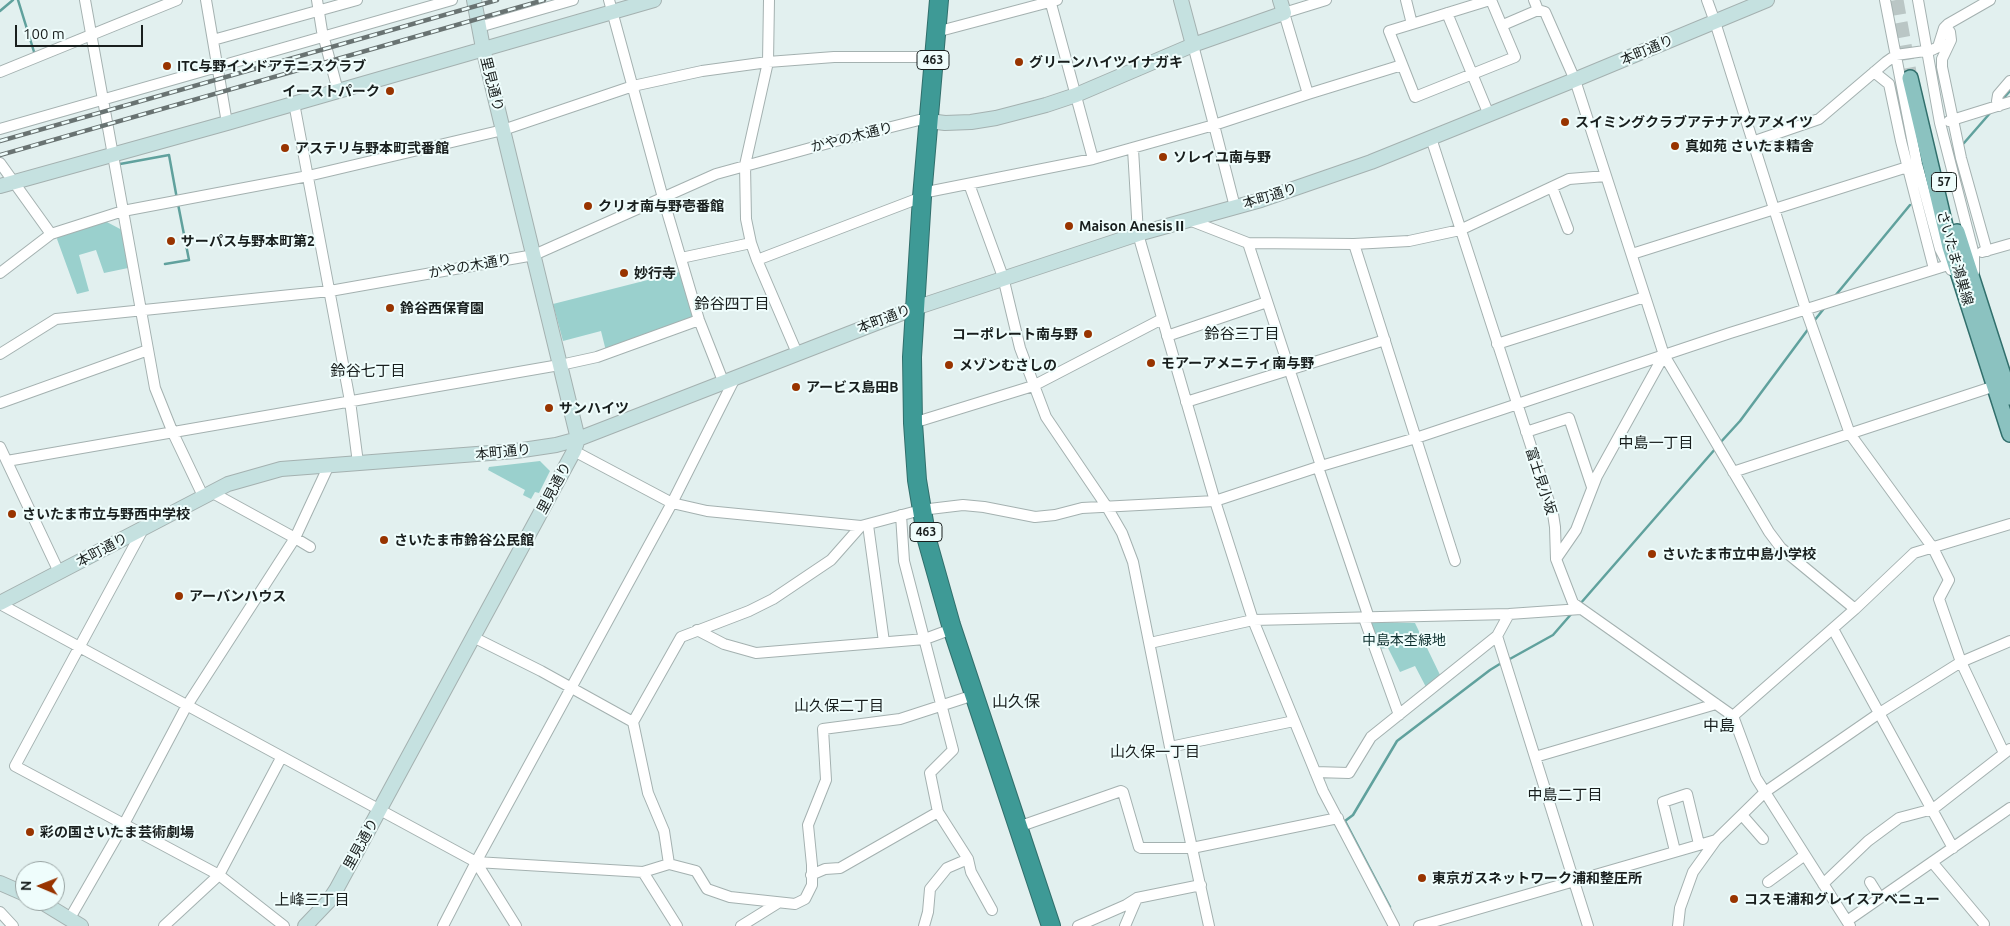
<!DOCTYPE html>
<html>
<head>
<meta charset="utf-8">
<style>
  body { margin:0 }
  #map { position:relative; width:2010px; height:926px; overflow:hidden; background:#e2f0ef; font-family:Ubuntu,sans-serif }
  canvas { display:block }
  .north { position:absolute; left:15px; top:861px; width:50px; height:50px; box-sizing:border-box; background:#effdfc; border:1px solid #99a4a3; border-radius:50%; rotate:271deg; font-size:14px; font-weight:700; line-height:20px; text-align:center; color:#191f1e }
  .north::after { content:''; display:block; margin:auto; width:18px; height:22px; background:#983400; clip-path:polygon(50% 0,100% 100%,50% 72%,0 100%) }
  .scale { position:absolute; left:15px; top:25px; width:128px; height:22px; box-sizing:border-box; border:2px solid #191f1e; border-top:0; padding-left:6px; font-size:15px; line-height:18px; white-space:nowrap; color:#191f1e; -webkit-text-stroke:4px #effdfc; paint-order:stroke }
</style>
</head>
<body>
<div id="map">
<canvas width="2010" height="926"></canvas>
<div class="north">N</div>
<div class="scale">100 m</div>
</div>
<script>
const g = document.querySelector('canvas').getContext('2d');
g.lineJoin = 'round';
function paint(path, color) {
  g.fillStyle = color;
  g.fill(path, 'evenodd');
}
function toPath(rows) {
  const path = new Path2D();
  for (const r of rows) {
    path.moveTo(r[0], r[1]);
    for (let i = 2; i < r.length; i += 2) path.lineTo(r[i], r[i + 1]);
  }
  return path;
}
function stroke(path, color, width, dash) {
  g.strokeStyle = color;
  g.lineWidth = width;
  g.lineCap = dash ? 'butt' : 'round';
  g.setLineDash(dash || []);
  g.stroke(path);
}
function write(font, color, halo, rows, align = 'center') {
  g.font = font + ' Ubuntu,"Noto Sans JP",sans-serif';
  g.lineWidth = 4;
  g.setLineDash([]);
  g.textBaseline = 'middle';
  g.strokeStyle = halo;
  g.fillStyle = color;
  for (const [text, x, y, turn = 0] of rows) {
    g.save();
    g.translate(x, y);
    g.rotate((+turn || 0) * Math.PI / 180);
    g.textAlign = isNaN(turn) ? turn : align;
    if (halo) g.strokeText(text, 0, 0);
    g.fillText(text, 0, 0);
    g.restore();
  }
}
const green = toPath([
  [105,221,122,230,128,268,104,273,96,250,79,255,89,291,77,294,57,239,59,234],
  [683,271,697,316,606,351,601,331,563,341,553,304],
  [540,461,550,471,539,493,535,492,531,499,523,495,525,490,488,470,489,467],
  [1369,622,1415,623,1441,677,1427,689,1415,666,1400,672,1388,648,1377,649]
]);
const stream = toPath([
  [18,0,35,55],
  [0,11,13,0],
  [2001,101,2010,91],
  [1964,143,1991,112],
  [120,164,169,155,177,199],
  [165,264,189,260,178,204],
  [1835,296,1910,205],
  [1814,321,1826,306],
  [1719,444,1740,421,1809,328],
  [1580,604,1716,448],
  [1508,660,1553,635,1573,612],
  [1390,907,1345,821,1353,815,1397,741,1490,670,1503,662]
]);
const primaryTunnel = toPath([
  [1896,0,1910,78]
]);
const street = toPath([
  [85,0,155,388,173,433,203,496],
  [206,0,227,123],
  [317,0,322,31,338,91],
  [609,0,663,198,699,320,723,381],
  [769,0,768,62,745,165,746,219,751,243,757,260,797,353],
  [1050,0,1093,159],
  [1406,0,1412,24,1490,0],
  [1534,0,1538,10,1545,12,1575,80,1664,355,1769,532,1781,548,1855,609,1914,553,2010,524],
  [1707,0,1715,22,1806,310,1850,434,1933,548,1949,580,1939,599,1961,662,2004,753],
  [1885,0,1917,164,1940,249,1951,270],
  [1918,0,1940,123,1974,255,1974,272],
  [1447,13,1489,115],
  [1412,24,1389,31,1415,97,1515,57,1491,0],
  [1503,25,1538,10],
  [1946,26,1950,32,1951,40,1942,59,1942,67,1961,158,1987,251],
  [479,27,573,0],
  [936,32,1057,0],
  [213,40,357,0],
  [0,72,177,0],
  [1874,72,1889,84,1901,141,1934,269],
  [1308,94,1402,65],
  [294,103,350,401,358,463],
  [1999,106,1997,101,1998,95,2010,81],
  [1949,121,2010,102],
  [0,129,452,0],
  [1431,138,1553,514,1555,527,1556,559],
  [1752,142,1819,119,1886,62,1896,55,1932,50,1938,47,1944,28,1948,24,1990,0],
  [1133,149,1138,234,1215,501,1253,620,1323,791,1394,926],
  [0,163,51,234],
  [969,184,1003,277,1020,348,1046,417,1107,507,1122,533,1133,562,1170,747,1294,721],
  [1552,187,1568,229],
  [922,193,1093,159,1214,125,1193,45],
  [1235,207,1214,125,1308,94,1284,13,1326,0],
  [1189,220,1248,243,1354,244,1409,241,1460,230,1569,179,1606,176],
  [1248,243,1321,466],
  [1354,244,1455,561],
  [1982,252,2010,244],
  [1632,254,1917,164],
  [681,258,751,243],
  [757,260,922,197],
  [0,273,51,234,123,211,308,176,503,130,633,86,702,71,768,62,834,57,934,57],
  [1167,336,1267,302],
  [1497,344,1645,297],
  [0,354,56,319,330,291,534,255,716,174,836,141,919,120,929,121],
  [1664,355,1597,476,1576,530,1556,559,1573,603,1733,716],
  [1186,402,1385,340],
  [0,403,148,350],
  [913,423,1033,386,1162,319],
  [1526,432,1569,418,1592,487],
  [0,447,59,572],
  [574,451,672,503,707,511,861,526,921,510,963,505,984,507,1035,517,1055,515,1082,508,1215,501,1321,466,1416,438,1730,333,1948,265],
  [7,461,565,364,597,357,699,320],
  [1318,467,1369,618],
  [1733,472,1995,386],
  [211,492,295,538,329,465],
  [901,515,904,561,953,750,930,773,938,812,968,859,971,872,992,910],
  [868,525,884,642],
  [140,530,141,533,15,766,219,875,284,926],
  [0,604,476,862,643,872],
  [1364,618,1399,715],
  [1833,629,1953,848],
  [697,630,724,644,756,653,925,639,952,629],
  [1497,636,1588,926],
  [473,637,541,671,633,722,648,793,664,831,669,864],
  [1150,643,1253,620,1509,614,1581,609],
  [633,722,681,637,749,611,773,599,831,560,861,526],
  [1170,747,1209,926],
  [1535,757,1716,704],
  [1315,772,1349,773,1371,737,1497,636,1509,614],
  [1742,815,1763,839],
  [1018,827,1121,791,1123,792,1139,847,1141,848,1192,848,1338,818],
  [1675,851,1663,802,1687,794,1699,844],
  [476,862,516,926],
  [1932,862,1984,924],
  [811,875,825,869,840,868,938,812],
  [1768,882,1805,855],
  [1870,882,1880,898],
  [1823,884,1868,841,1899,818,1933,809,2010,749],
  [0,912,13,926],
  [70,918,124,824,186,707,295,538,310,547],
  [1847,921,2010,808],
  [164,926,219,875,281,758],
  [443,926,476,862,672,503,736,376],
  [677,926,643,872,669,864,696,871,707,889,730,897,795,904,805,899,812,885,812,865,808,825,826,780,823,729,900,719,974,695],
  [741,926,778,903],
  [924,926,928,912,930,889,947,868,968,859],
  [1078,926,1126,905,1137,898,1201,885],
  [1125,926,1137,898],
  [1419,926,1716,840],
  [1678,926,1680,908,1693,872,1716,840,1765,792,1878,714,1961,662,2010,641],
  [1850,926,1756,778,1733,716,1855,609]
]);
const secondary = toPath([
  [1181,0,1193,45],
  [929,121,945,123,971,122,996,118,1046,105,1076,95,1193,45,1284,13,1280,0],
  [0,186,227,123,654,0],
  [0,603,228,484,281,469,516,451,556,445,578,439,915,308,1138,234,1261,200,1371,162,1567,83,1767,0],
  [0,883,25,894],
  [40,901,81,926],
  [305,926,328,902,336,890,574,451,578,439,483,48,474,0]
]);
const primary = toPath([
  [1910,78,1950,247,2010,434],
  [1957,232,2010,397]
]);
const highway = toPath([
  [939,0,922,197,912,357,913,423,917,480,927,540,951,625,1051,926]
]);
const rail = toPath([
  [0,141,497,0],
  [0,155,544,0]
]);
const markers = [
  [1019,62,5,"#983400"],
  [167,66,5,"#983400"],
  [390,91,5,"#983400"],
  [1565,122,5,"#983400"],
  [1675,146,5,"#983400"],
  [285,148,5,"#983400"],
  [1163,157,5,"#983400"],
  [588,206,5,"#983400"],
  [1069,226,5,"#983400"],
  [171,241,5,"#983400"],
  [624,273,5,"#983400"],
  [390,308,5,"#983400"],
  [1088,334,5,"#983400"],
  [1151,363,5,"#983400"],
  [949,365,5,"#983400"],
  [796,387,5,"#983400"],
  [549,408,5,"#983400"],
  [12,514,5,"#983400"],
  [384,540,5,"#983400"],
  [1652,554,5,"#983400"],
  [179,596,5,"#983400"],
  [30,832,5,"#983400"],
  [1422,878,5,"#983400"],
  [1734,899,5,"#983400"]
];
const shields = [
  [933,60,32],
  [1944,182,25],
  [926,532,32]
];
const shieldNames = [
  ["463",933,60],
  ["57",1944,182],
  ["463",926,532]
];
const streetNames = [
  ["本町通り",1647,50,-23],
  ["里見通り",492,84,76],
  ["かやの木通り",852,137,-14],
  ["本町通り",1270,196,-17],
  ["さいたま鴻巣線",1955,258,74],
  ["かやの木通り",470,266,-10],
  ["本町通り",884,319,-21],
  ["本町通り",503,452,-6],
  ["富士見小坂",1541,481,72],
  ["里見通り",554,488,-62],
  ["本町通り",102,550,-28],
  ["里見通り",361,844,-61]
];
const poiNames = [
  ["グリーンハイツイナガキ",1029,62],
  ["ITC与野インドアテニスクラブ",177,66],
  ["イーストパーク",380,91,"right"],
  ["スイミングクラブアテナアクアメイツ",1575,122],
  ["真如苑 さいたま精舎",1685,146],
  ["アステリ与野本町弐番館",295,148],
  ["ソレイユ南与野",1173,157],
  ["クリオ南与野壱番館",598,206],
  ["Maison AnesisⅡ",1079,226],
  ["サーパス与野本町第2",181,241],
  ["妙行寺",634,273],
  ["鈴谷西保育園",400,308],
  ["コーポレート南与野",1078,334,"right"],
  ["モアーアメニティ南与野",1161,363],
  ["メゾンむさしの",959,365],
  ["アービス島田B",806,387],
  ["サンハイツ",559,408],
  ["さいたま市立与野西中学校",22,514],
  ["さいたま市鈴谷公民館",394,540],
  ["さいたま市立中島小学校",1662,554],
  ["アーバンハウス",189,596],
  ["彩の国さいたま芸術劇場",40,832],
  ["東京ガスネットワーク浦和整圧所",1432,878],
  ["コスモ浦和グレイスアベニュー",1744,899]
];
const parkNames = [
  ["中島本杢緑地",1404,640]
];
const neighbourhoodNames = [
  ["鈴谷四丁目",732,304],
  ["鈴谷三丁目",1242,334],
  ["鈴谷七丁目",368,371],
  ["中島一丁目",1656,443],
  ["山久保二丁目",839,706],
  ["山久保一丁目",1155,752],
  ["中島二丁目",1565,795],
  ["上峰三丁目",312,900]
];
const quarterNames = [
  ["山久保",1016,702],
  ["中島",1719,726]
];
paint(green, '#9ad0cd');
stroke(stream, '#60a19d', 2.5);
stroke(primaryTunnel, '#bac6c5', 15, [15, 8]);
stroke(street, '#a4b1b0', 12);
stroke(secondary, '#a4b1b0', 16);
stroke(primary, '#316f6c', 18);
stroke(highway, '#316f6c', 20);
stroke(street, '#fff', 10);
stroke(secondary, '#c5e1e0', 14);
stroke(primary, '#8bc2c0', 15);
stroke(highway, '#3e9a96', 18);
stroke(rail, '#697372', 4.5);
stroke(rail, '#effdfc', 2.5, [8]);
for (const [x, y, r, color] of markers) {
  const dot = new Path2D();
  dot.arc(x, y, r, 0, 2 * Math.PI);
  g.fillStyle = color;
  g.fill(dot);
  stroke(dot, '#effdfc', 2);
}
for (const [x, y, w] of shields) {
  const box = new Path2D();
  box.roundRect(x - w / 2, y - 9.5, w, 19, 4);
  g.fillStyle = '#effdfc';
  g.fill(box);
  stroke(box, '#191f1e', 1);
}
write('bold 12px', '#191f1e', null, shieldNames);
write('14px', '#191f1e', '#effdfc', streetNames);
write('bold 14px', '#191f1e', '#effdfc', poiNames, 'left');
write('14px', '#0d2f2e', '#effdfc', parkNames);
write('15px', '#191f1e', '#effdfc', neighbourhoodNames);
write('16px', '#191f1e', '#effdfc', quarterNames);
</script>
</body>
</html>
